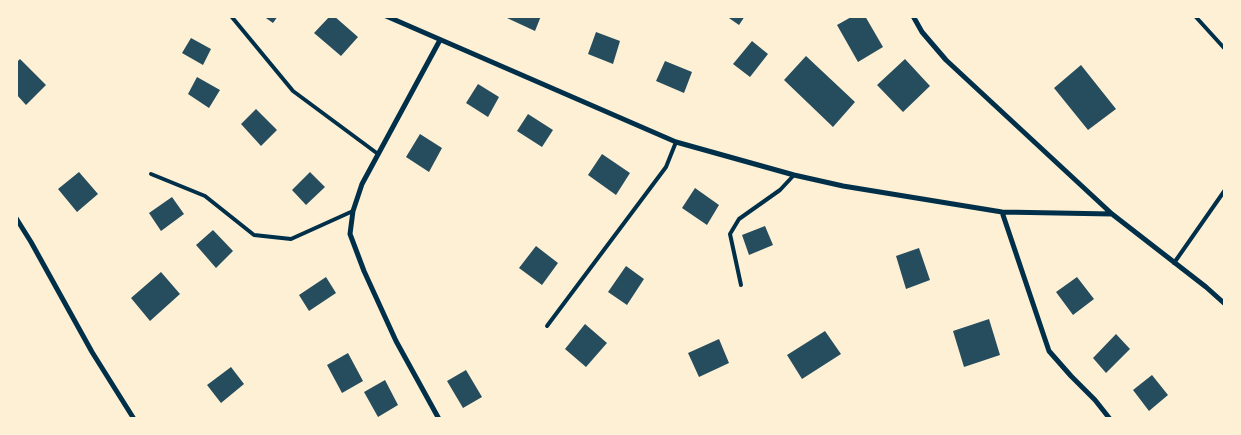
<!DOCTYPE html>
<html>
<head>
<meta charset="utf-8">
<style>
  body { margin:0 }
  #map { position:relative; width:1241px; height:435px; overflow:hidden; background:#fdf0d5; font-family:"Exo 2",sans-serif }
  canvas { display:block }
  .frame { position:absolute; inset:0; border:18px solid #fdf0d5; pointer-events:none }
</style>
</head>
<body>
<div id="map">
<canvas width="1241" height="435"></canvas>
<div class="frame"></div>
</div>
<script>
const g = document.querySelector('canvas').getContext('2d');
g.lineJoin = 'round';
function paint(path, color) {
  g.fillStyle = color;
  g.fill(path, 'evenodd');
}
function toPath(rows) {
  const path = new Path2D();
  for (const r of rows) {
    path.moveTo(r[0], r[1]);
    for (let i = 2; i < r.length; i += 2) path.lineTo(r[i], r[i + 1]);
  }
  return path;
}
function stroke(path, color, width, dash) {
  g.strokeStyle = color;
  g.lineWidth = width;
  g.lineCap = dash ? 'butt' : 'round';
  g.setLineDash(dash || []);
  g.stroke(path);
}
const building = toPath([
  [263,16,278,16,273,23],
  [330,16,334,16,358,37,341,56,314,33],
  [508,16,541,16,535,31,507,18],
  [726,16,745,16,739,25],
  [853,16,865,16,883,47,858,62,837,25],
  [596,32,620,41,613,64,588,54],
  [191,38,211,49,203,65,182,53],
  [752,41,768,54,750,77,733,64],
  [806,56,855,102,833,127,784,80],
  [20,59,46,85,26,105,16,94,16,63],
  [905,59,930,86,903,112,877,85],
  [665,61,692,72,684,93,656,81],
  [1081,65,1116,109,1088,130,1054,88],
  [197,77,220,90,209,108,188,94],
  [478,84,499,97,488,117,466,103],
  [256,109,277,130,261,146,241,124],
  [528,114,553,130,542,147,517,131],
  [420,134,442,148,429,172,406,157],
  [602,154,630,173,616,195,588,175],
  [79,172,98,194,77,212,58,189],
  [310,172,325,187,306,205,292,190],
  [695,188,719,205,707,225,682,208],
  [172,197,184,214,161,231,149,213],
  [765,226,773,245,749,255,742,235],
  [213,230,233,251,216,268,196,245],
  [536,246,558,263,542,285,519,268],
  [919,248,930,280,906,289,896,256],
  [626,266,644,279,627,305,608,292],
  [161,272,180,294,150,321,131,298],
  [326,277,336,293,309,311,299,295],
  [1077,277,1094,299,1073,315,1056,292],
  [989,319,1000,355,964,367,953,331],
  [585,324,607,343,586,367,565,349],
  [825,331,841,354,802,379,787,355],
  [1116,334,1130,349,1106,373,1093,358],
  [719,339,729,363,699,377,688,353],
  [348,353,363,381,342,393,327,365],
  [231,367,244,384,221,403,207,385],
  [466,370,482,397,463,408,447,381],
  [1152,375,1168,395,1149,411,1133,390],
  [385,380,398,405,378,417,364,392]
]);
const service = toPath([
  [231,16,293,91,378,154],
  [1195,16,1225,49],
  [151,174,205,196,254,235,291,239,353,211],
  [1174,263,1225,190],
  [741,285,730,234,739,219,780,190,794,175],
  [547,326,666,167,676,142]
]);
const minor = toPath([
  [386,16,676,142,794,175,843,186,1002,212,1112,214],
  [913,16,922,32,946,60,1112,214,1206,287,1225,304],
  [1002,212,1049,351,1071,376,1095,400,1110,419],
  [16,218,31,242,92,352,134,419],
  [439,419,396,341,364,271,350,234,353,211,362,184,440,40]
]);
paint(building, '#264d5e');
stroke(service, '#003049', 4);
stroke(minor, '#003049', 5);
</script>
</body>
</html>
